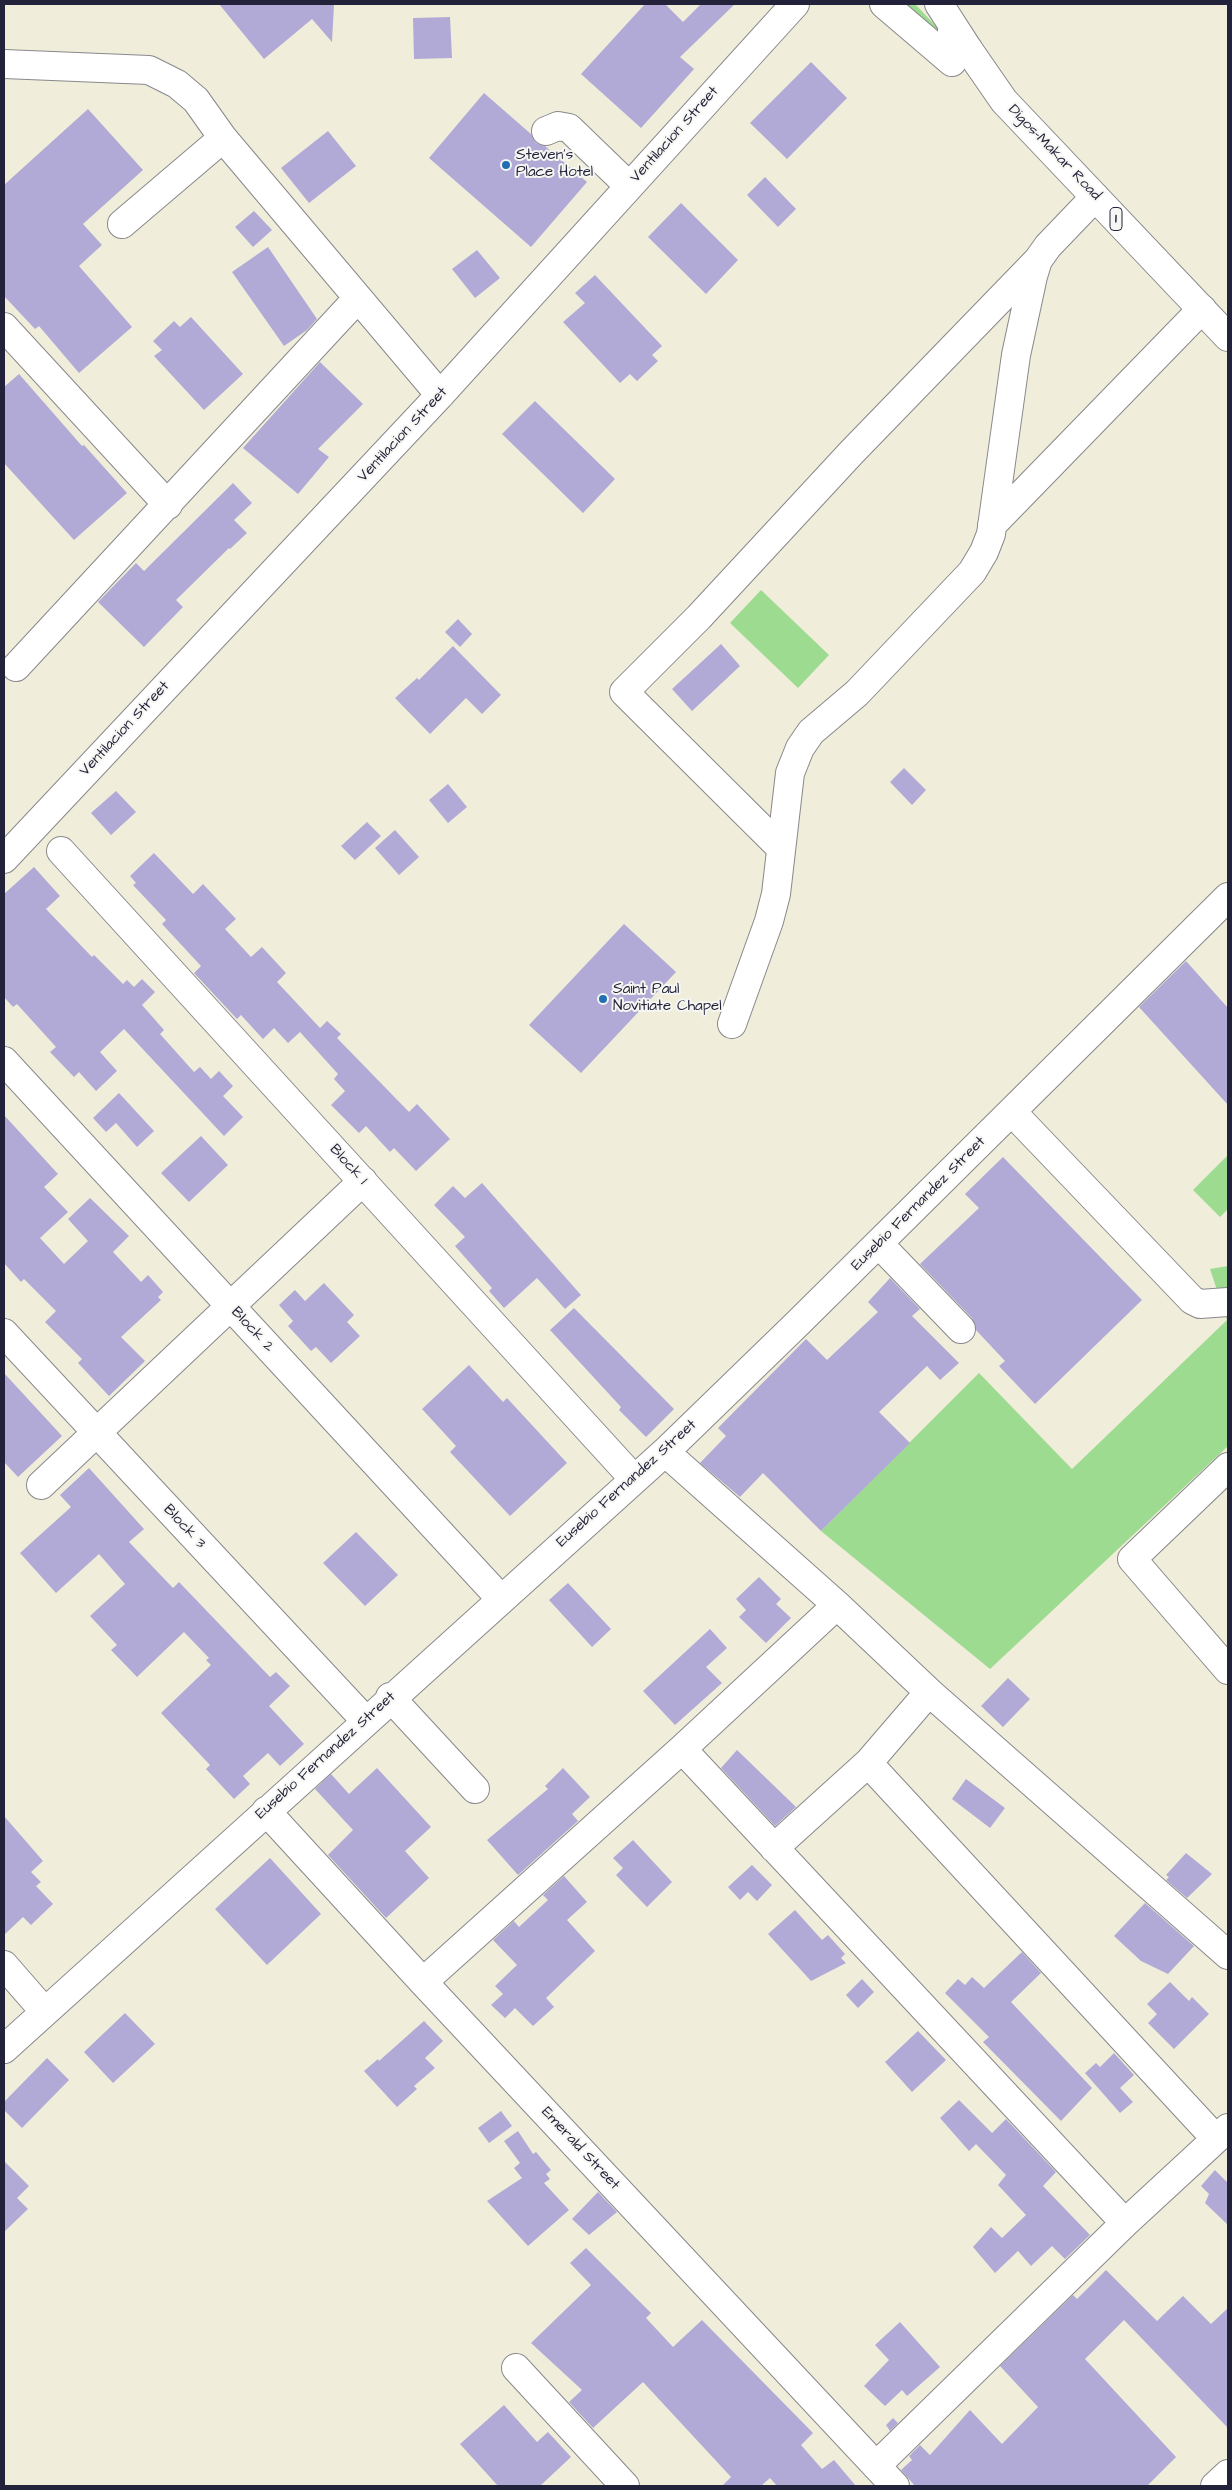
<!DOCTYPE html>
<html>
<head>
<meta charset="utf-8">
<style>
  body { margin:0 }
  #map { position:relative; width:1232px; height:2490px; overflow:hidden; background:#f0eddb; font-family:"Architects Daughter",sans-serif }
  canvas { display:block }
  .frame { position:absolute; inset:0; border:5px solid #22223b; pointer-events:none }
</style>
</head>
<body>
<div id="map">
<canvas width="1232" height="2490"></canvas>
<div class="frame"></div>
</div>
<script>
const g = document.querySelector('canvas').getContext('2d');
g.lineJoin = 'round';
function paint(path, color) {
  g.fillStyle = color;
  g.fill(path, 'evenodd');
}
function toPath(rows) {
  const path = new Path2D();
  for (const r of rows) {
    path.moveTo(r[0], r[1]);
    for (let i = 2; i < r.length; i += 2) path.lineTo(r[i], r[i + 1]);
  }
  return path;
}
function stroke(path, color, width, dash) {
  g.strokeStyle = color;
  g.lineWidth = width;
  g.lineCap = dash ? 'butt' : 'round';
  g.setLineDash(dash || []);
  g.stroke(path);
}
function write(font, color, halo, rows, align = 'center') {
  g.font = font + ' "Architects Daughter",sans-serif';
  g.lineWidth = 4;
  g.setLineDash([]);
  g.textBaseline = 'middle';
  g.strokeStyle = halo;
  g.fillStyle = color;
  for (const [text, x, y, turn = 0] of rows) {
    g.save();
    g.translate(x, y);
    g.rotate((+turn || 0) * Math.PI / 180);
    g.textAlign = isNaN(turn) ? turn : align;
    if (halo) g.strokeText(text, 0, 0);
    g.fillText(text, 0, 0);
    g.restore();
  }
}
const green = toPath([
  [906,4,915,4,966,58,962,63],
  [761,590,829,655,798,688,730,623],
  [1228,1155,1228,1209,1220,1217,1193,1190],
  [1228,1266,1228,1446,990,1669,821,1531,979,1373,1072,1469,1227,1320,1210,1269]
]);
const building = toPath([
  [219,4,334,4,332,42,312,19,264,59],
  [645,4,665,4,683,22,701,4,735,4,680,57,694,69,641,128,581,74],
  [450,17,452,58,414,59,413,18],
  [811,62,847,98,787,159,750,123],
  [484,93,531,134,536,143,545,146,587,182,531,247,429,158],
  [88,109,143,170,83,224,102,245,79,266,132,327,79,373,39,326,35,329,4,296,4,185],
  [328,131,356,166,309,203,281,168],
  [765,177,796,209,778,227,747,195],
  [681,203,738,260,706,294,648,237],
  [254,211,272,230,253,247,235,227],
  [268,247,317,319,307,330,284,346,232,272],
  [477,250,500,278,475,298,452,269],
  [595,275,662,346,652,355,658,361,637,381,630,374,620,383,563,322,585,303,575,293],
  [191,317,243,374,204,410,154,356,162,350,153,341,174,321,180,327],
  [320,362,363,404,318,449,329,457,298,494,243,448],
  [19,374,82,446,84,445,127,493,74,540,4,463,4,387],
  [535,401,615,479,583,513,502,434],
  [233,483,252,503,234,520,247,533,230,549,229,548,176,600,183,607,144,647,98,602,136,563,144,571],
  [458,619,472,634,460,647,445,632],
  [721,644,740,666,692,711,672,689],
  [453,646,501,695,482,714,466,698,430,734,395,698,417,678,419,680],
  [904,768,926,790,912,805,890,782],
  [448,784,467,807,448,823,429,800],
  [116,791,136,812,111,835,91,813],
  [367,822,381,836,355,860,341,846],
  [395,830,419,857,399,875,375,848],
  [154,853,193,894,203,884,236,919,225,929,251,957,262,947,286,973,277,982,320,1028,327,1021,341,1034,337,1038,409,1112,417,1104,450,1139,416,1171,394,1148,390,1152,366,1126,359,1133,331,1105,345,1091,334,1079,338,1074,300,1032,288,1043,274,1028,263,1039,241,1015,237,1019,194,973,201,966,162,924,166,920,133,885,136,883,130,876],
  [34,867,60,896,46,909,92,957,94,955,123,984,127,980,134,987,142,979,155,992,142,1005,164,1030,160,1034,194,1072,200,1067,211,1079,219,1071,233,1086,223,1096,243,1117,224,1136,124,1029,100,1052,117,1071,96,1091,79,1072,74,1077,50,1052,56,1047,17,1004,13,1007,4,997,4,894],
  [624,924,676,972,581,1073,529,1025],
  [1186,961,1228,1008,1228,1105,1139,1007],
  [119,1093,154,1131,137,1147,116,1123,106,1132,93,1118],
  [4,1115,58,1174,44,1187,68,1212,40,1238,64,1264,88,1241,68,1219,90,1198,129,1236,113,1252,141,1282,148,1275,163,1292,158,1297,161,1300,121,1337,145,1361,109,1396,78,1363,82,1359,45,1322,56,1311,24,1279,21,1282,4,1263],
  [201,1136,228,1165,189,1202,161,1173],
  [1003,1157,1142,1300,1035,1404,999,1366,1005,1361,976,1330,972,1318,920,1264,979,1208,965,1194],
  [482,1183,581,1295,565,1309,537,1278,504,1308,489,1291,492,1288,455,1246,465,1237,434,1205,453,1186,465,1198],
  [890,1278,920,1309,912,1316,959,1363,940,1380,927,1366,879,1412,910,1443,821,1531,763,1473,740,1497,700,1463,726,1436,718,1428,806,1339,827,1360,878,1312,868,1302],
  [324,1283,354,1315,347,1322,360,1336,331,1363,316,1347,311,1351,288,1326,293,1321,279,1305,295,1290,305,1301],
  [574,1308,674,1409,646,1437,619,1410,621,1407,550,1330],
  [469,1365,503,1402,507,1398,567,1463,510,1516,450,1452,456,1446,422,1409],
  [4,1373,62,1436,18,1477,4,1462],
  [89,1468,144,1529,129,1542,173,1588,179,1582,270,1677,276,1672,290,1686,269,1706,304,1744,280,1766,268,1753,243,1776,250,1784,234,1799,206,1769,210,1765,161,1713,211,1665,206,1660,209,1658,184,1632,137,1677,111,1650,117,1645,90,1616,125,1584,99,1554,56,1593,20,1553,71,1507,60,1495],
  [356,1532,398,1575,365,1606,323,1563],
  [759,1577,781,1599,776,1604,791,1618,766,1643,739,1617,746,1610,736,1599],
  [568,1583,611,1629,592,1647,549,1600],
  [710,1629,727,1648,706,1667,722,1683,675,1725,643,1691],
  [1008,1678,1030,1699,1003,1727,981,1706],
  [737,1750,796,1807,775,1826,721,1768],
  [377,1768,431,1827,405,1851,429,1878,386,1918,328,1855,353,1830,315,1789,331,1774,349,1794],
  [563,1768,590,1797,572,1814,578,1821,518,1875,487,1840,548,1789,545,1786],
  [966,1779,1005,1808,990,1828,952,1799],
  [4,1816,43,1861,31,1872,41,1882,36,1886,53,1904,31,1925,23,1917,4,1935],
  [633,1840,672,1882,647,1907,616,1875,623,1868,613,1858],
  [1186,1853,1212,1874,1187,1898,1166,1880,1169,1877,1166,1875],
  [270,1858,321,1914,267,1965,215,1909],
  [752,1865,772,1885,757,1901,748,1892,740,1900,728,1887],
  [564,1876,587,1902,567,1920,595,1951,546,1998,554,2007,533,2026,515,2008,505,2018,491,2005,503,1994,495,1986,517,1965,493,1940,514,1921,519,1927,548,1900,543,1895],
  [1145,1903,1194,1946,1168,1974,1141,1961,1114,1936],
  [795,1910,822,1940,828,1935,845,1954,841,1958,846,1963,811,1981,768,1934],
  [1022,1952,1041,1973,1011,2002,1092,2088,1061,2121,983,2042,989,2037,945,1993,958,1979,965,1985,972,1977,984,1988],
  [862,1979,874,1992,858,2008,846,1995],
  [1170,1982,1189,2001,1192,1997,1209,2014,1174,2049,1148,2023,1157,2014,1147,2004],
  [125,2013,155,2044,113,2083,84,2052],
  [424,2021,443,2041,425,2058,435,2068,414,2086,417,2089,397,2107,364,2071,378,2059,379,2061],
  [918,2031,946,2060,912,2092,885,2062],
  [1114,2053,1134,2075,1120,2088,1133,2102,1120,2113,1085,2073,1096,2063,1100,2067],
  [47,2058,69,2080,22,2128,4,2110,4,2102],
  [959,2100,992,2133,1006,2119,1056,2172,1043,2186,1090,2235,1065,2259,1052,2246,1031,2266,1018,2251,995,2273,973,2247,991,2227,1002,2238,1026,2215,998,2185,1006,2175,976,2144,969,2151,940,2118],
  [501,2111,512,2126,489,2143,478,2128],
  [518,2131,533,2154,536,2152,551,2170,546,2174,550,2179,544,2183,569,2210,528,2246,487,2201,522,2178,514,2168,520,2163,504,2141],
  [4,2161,29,2186,17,2198,28,2209,4,2232],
  [1215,2170,1228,2183,1228,2225,1205,2203,1209,2194,1201,2186],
  [598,2192,617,2212,589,2235,572,2219],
  [586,2248,651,2313,646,2318,673,2347,702,2320,813,2433,801,2445,822,2469,834,2460,856,2486,777,2486,770,2478,761,2486,722,2486,731,2477,643,2382,593,2428,569,2402,582,2390,531,2343,591,2285,570,2263],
  [1106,2270,1157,2321,1183,2296,1211,2324,1228,2308,1228,2428,1124,2320,1085,2359,1176,2457,1147,2486,915,2486,901,2470,912,2460,909,2456,920,2445,930,2455,970,2410,1002,2444,1038,2407,1000,2366,1073,2295,1077,2299],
  [900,2322,940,2367,907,2396,902,2390,885,2406,864,2386,889,2360,875,2345],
  [504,2405,537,2442,548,2432,571,2457,540,2486,498,2486,460,2444],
  [893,2418,898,2423,890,2431,886,2425]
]);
const minor = toPath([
  [4,64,149,70,177,84,196,100,223,138,440,395],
  [546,131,558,126,569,128,629,186],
  [122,224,223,138],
  [4,327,168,505],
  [992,525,1202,309],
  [16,667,358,298],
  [781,848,624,692,699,617,851,453,1037,261],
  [61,851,634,1479],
  [4,859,440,395,795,4],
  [732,1024,769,921,776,894,790,773,800,748,811,732,857,693,972,572,984,552,991,534,1016,355,1033,276,1038,260,1048,246,1095,197],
  [4,1061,501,1599],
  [1012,1112,1192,1300,1200,1304,1228,1302],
  [879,1244,961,1329],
  [4,1333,365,1720],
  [665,1452,837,1605,929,1692,1228,1955],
  [1228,1467,1132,1559,1228,1670],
  [41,1485,363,1181],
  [390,1697,475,1789],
  [682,1749,1125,2223],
  [868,1763,1216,2139],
  [266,1811,423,1982,895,2486],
  [774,1848,868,1763,929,1692],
  [4,1965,45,2012],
  [423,1982,682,1749,837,1605],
  [4,2049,665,1452,799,1322,1228,897],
  [516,2368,625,2486],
  [876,2466,1125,2223,1228,2128]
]);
const major = toPath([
  [952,31,968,49,1004,101,1228,337],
  [1215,2486,1228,2474]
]);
const highway = toPath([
  [884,4,952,62],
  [939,4,968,49]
]);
const markers = [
  [506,165,5,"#1f6fb2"],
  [603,999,5,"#1f6fb2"]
];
const shields = [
  [1116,219,12]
];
const shieldNames = [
  ["1",1116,219]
];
const streetNames = [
  ["Ventilacion Street",675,135,-48],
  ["Digos-Makar Road",1054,153,46],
  ["Ventilacion Street",403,435,-47],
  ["Ventilacion Street",125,729,-47],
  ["Block 1",348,1165,48],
  ["Eusebio Fernandez Street",919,1204,-45],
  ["Block 2",252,1330,47],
  ["Eusebio Fernandez Street",627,1484,-42],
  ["Block 3",184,1527,47],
  ["Eusebio Fernandez Street",326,1756,-42],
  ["Emerald Street",580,2149,47]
];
const poiNames = [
  ["Steven’s",516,156],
  ["Place Hotel",516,173],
  ["Saint Paul",613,990],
  ["Novitiate Chapel",613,1007]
];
paint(green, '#9ddb91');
paint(building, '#b1aad6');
stroke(minor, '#89888b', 30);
stroke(major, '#89888b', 30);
stroke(highway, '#89888b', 30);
stroke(minor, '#fff', 28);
stroke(major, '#fff', 28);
stroke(highway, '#fff', 28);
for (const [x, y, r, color] of markers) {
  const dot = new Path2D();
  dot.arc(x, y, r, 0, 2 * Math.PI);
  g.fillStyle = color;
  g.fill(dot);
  stroke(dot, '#f6f6f2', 2);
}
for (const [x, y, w] of shields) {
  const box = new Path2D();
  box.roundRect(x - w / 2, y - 11.5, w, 23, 4);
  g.fillStyle = '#f6f6f2';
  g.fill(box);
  stroke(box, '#22223b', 1);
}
write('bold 14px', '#22223b', null, shieldNames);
write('15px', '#22223b', '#f6f6f2', streetNames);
write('15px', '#22223b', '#f6f6f2', poiNames, 'left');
</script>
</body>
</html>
